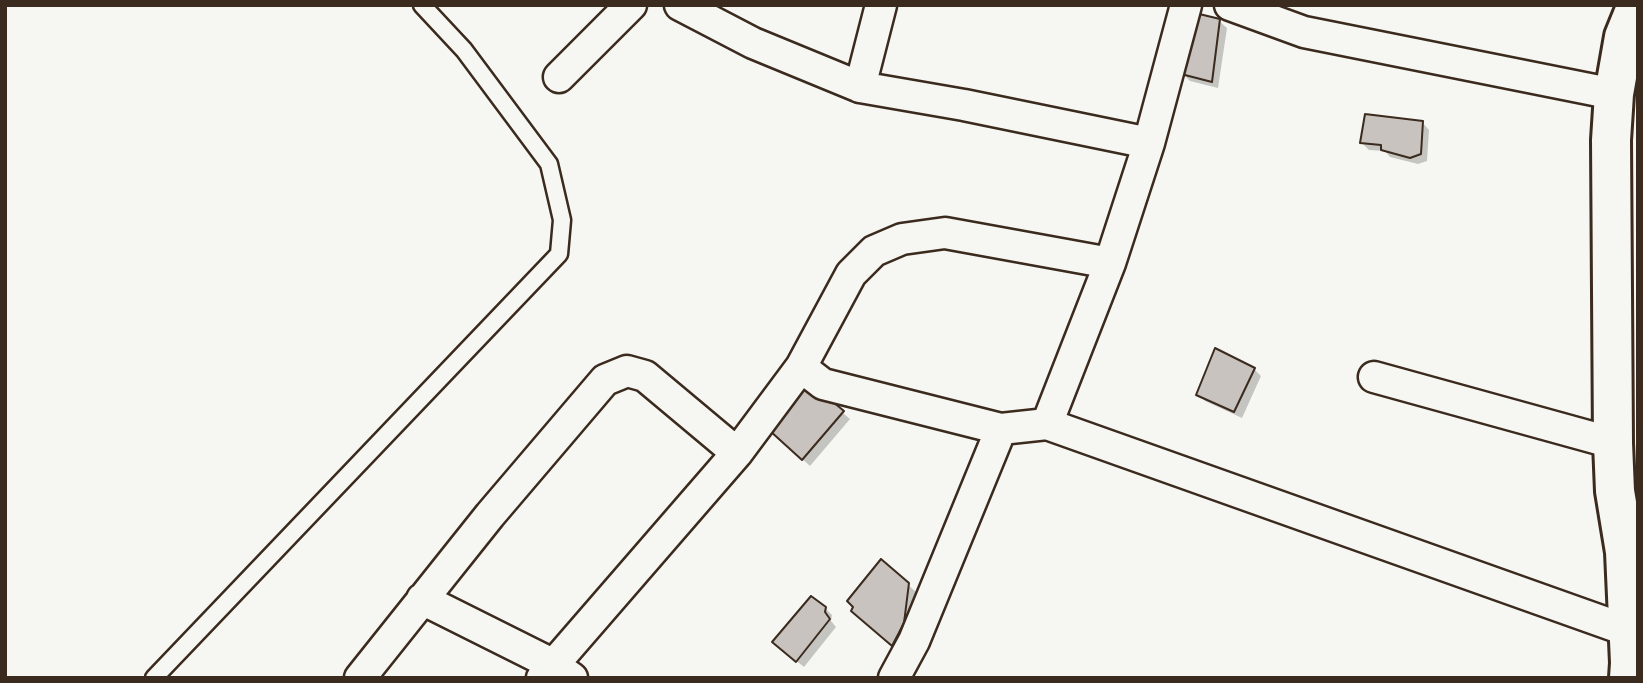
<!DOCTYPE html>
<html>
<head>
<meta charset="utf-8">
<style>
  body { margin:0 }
  #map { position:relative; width:1643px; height:683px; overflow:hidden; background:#f6f6f2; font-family:"Playpen Sans",sans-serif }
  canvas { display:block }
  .frame { position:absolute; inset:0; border:7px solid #3b2a1e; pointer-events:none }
</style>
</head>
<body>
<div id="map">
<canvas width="1643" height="683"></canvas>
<div class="frame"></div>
</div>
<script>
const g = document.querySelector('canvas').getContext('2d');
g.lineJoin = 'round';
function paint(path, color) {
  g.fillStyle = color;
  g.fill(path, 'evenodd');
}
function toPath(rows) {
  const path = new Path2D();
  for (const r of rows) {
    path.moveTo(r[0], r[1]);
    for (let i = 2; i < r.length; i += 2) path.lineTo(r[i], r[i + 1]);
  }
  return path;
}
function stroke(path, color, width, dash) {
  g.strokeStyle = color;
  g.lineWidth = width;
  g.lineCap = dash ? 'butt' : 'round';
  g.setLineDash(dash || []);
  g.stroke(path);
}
const shadow = toPath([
  [1219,21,1227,28,1218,88,1190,81,1183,74],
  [1422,122,1429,130,1427,161,1418,164,1390,157,1385,151,1369,150,1362,143],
  [1254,369,1261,376,1242,418,1205,401,1198,394],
  [809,384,850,419,810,466,778,437],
  [908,585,916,592,910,631,900,651,860,618],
  [825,608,832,615,831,621,836,627,804,667,782,649]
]);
const building = toPath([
  [1191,12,1220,19,1212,82,1181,74,1191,12],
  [1365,114,1423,121,1421,154,1410,158,1381,150,1381,145,1360,143,1365,114],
  [1215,348,1255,368,1234,412,1196,395,1215,348],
  [809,382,844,411,802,460,769,430,809,382],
  [881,559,909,583,904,623,892,646,851,611,853,607,847,601,881,559],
  [811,596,826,607,825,612,830,619,796,662,772,642,811,596]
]);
const lane = toPath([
  [154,678,559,254,562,220,549,164,464,50,422,5]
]);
const street = toPath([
  [680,5,753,43,860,87,964,105,1149,143],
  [1230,5,1304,32,1614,94],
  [559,77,631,5],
  [860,87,881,5],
  [801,367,851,274,874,251,902,239,945,233,1110,263],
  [1374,377,1613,443],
  [1047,424,1110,263,1149,143,1186,5],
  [422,599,552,664,572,678],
  [360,678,490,515,605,380,627,371,645,376,737,453],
  [542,678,737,453,801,367,823,384,1001,429,1047,424,1629,631],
  [894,678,914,641,1001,429]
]);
const secondary = toPath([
  [1629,678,1630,663,1625,552,1615,491,1613,443,1611,140,1614,94,1624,37,1637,5]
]);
paint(shadow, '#0003');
paint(building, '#c8c3be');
stroke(building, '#3b2a1e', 2);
stroke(lane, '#3b2a1e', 21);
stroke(street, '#3b2a1e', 35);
stroke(secondary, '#3b2a1e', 44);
stroke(lane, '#f6f6f2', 16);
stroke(street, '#f6f6f2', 30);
stroke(secondary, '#f6f6f2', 38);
</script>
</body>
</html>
